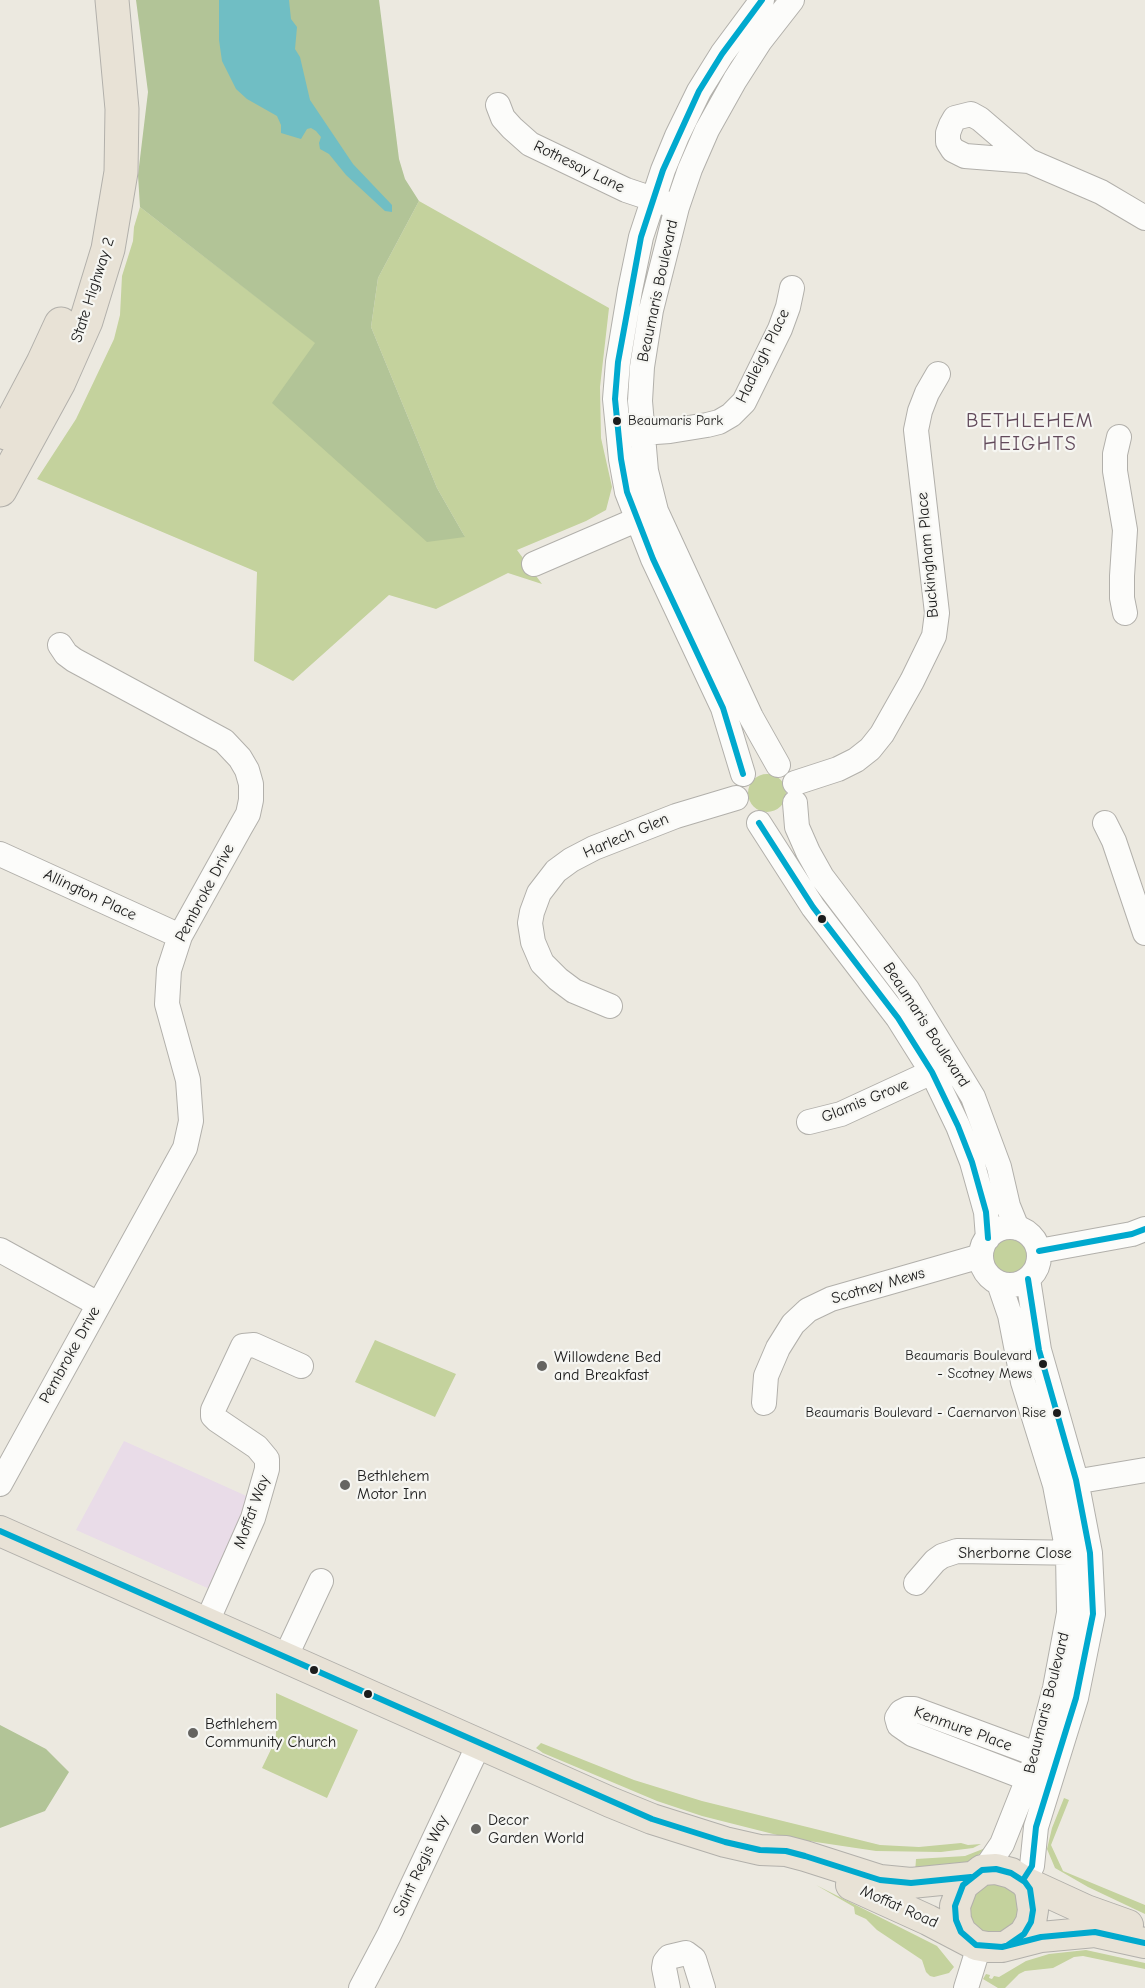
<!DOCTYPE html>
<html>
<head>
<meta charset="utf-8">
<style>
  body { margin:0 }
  canvas { display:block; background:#ece9e0 }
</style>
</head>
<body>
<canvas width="1145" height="1988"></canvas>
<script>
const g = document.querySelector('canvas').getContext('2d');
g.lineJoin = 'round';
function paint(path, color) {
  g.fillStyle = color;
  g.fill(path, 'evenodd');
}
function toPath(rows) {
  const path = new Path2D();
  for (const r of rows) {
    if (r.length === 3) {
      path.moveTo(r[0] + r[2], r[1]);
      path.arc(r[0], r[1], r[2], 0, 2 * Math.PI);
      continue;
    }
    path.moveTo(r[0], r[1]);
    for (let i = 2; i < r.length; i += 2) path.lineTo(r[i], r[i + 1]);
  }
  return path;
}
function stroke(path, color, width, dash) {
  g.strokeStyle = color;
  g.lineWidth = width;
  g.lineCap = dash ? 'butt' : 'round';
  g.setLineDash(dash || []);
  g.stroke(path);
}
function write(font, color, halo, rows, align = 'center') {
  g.font = font + ' "Comic Neue",sans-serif';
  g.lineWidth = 4.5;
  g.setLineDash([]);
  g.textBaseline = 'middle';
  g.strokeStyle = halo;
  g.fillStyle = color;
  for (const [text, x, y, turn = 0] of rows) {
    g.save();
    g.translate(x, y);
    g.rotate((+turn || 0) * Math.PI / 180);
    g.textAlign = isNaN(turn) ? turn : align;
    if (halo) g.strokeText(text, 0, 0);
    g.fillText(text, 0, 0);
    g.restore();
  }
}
const built = toPath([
  [124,1441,251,1498,212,1590,76,1530]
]);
const green = toPath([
  [419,201,609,308,600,387,601,438,612,487,606,510,586,521,517,550,542,584,508,573,436,609,389,595,293,681,254,661,257,572,37,479,76,419,114,339,120,315,122,276,133,241,134,227,140,207,316,343,465,537,437,488,371,327,378,278],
  [767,793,19],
  [1010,1256,18],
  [375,1340,456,1374,435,1417,355,1382],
  [276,1693,358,1730,327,1798,262,1768,276,1739],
  [541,1743,634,1780,702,1801,880,1845,919,1847,961,1843,968,1845,981,1844,973,1848,941,1852,876,1851,789,1838,702,1816,657,1801,543,1753,536,1748],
  [1064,1798,1069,1800,1051,1845,1063,1871,1145,1905,1145,1914,1088,1887,1055,1868,1047,1849,1052,1828],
  [988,1847,963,1867,915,1873,916,1859,965,1856],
  [999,1883,1014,1892,1018,1899,1019,1916,1009,1931,982,1934,969,1922,967,1903,983,1884],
  [816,1885,937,1946,954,1967,949,1973,934,1977,930,1976,926,1972,922,1960,877,1930,866,1919,855,1914,854,1907],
  [1086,1950,1145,1963,1145,1969,1083,1956,1074,1957,1053,1968,1025,1971,1019,1974,1005,1988,998,1988,983,1979,986,1974,990,1975,989,1978,992,1979,994,1976,999,1977,1026,1961,1049,1954]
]);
const forest = toPath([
  [136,0,379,0,399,159,405,179,419,201,378,278,371,327,437,488,465,537,427,542,272,403,315,343,140,207,138,175,148,92],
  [0,1725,46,1749,69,1772,45,1811,0,1828]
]);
const water = toPath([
  [219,0,289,0,291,19,297,27,295,49,300,57,310,100,353,164,392,205,392,212,385,211,346,175,329,154,320,149,319,143,321,137,316,131,311,128,307,129,301,139,281,133,281,125,277,116,247,99,236,89,222,61,219,40]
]);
const minor = toPath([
  [498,105,503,118,512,128,530,144,626,190,668,204],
  [1029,161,965,156,953,150,948,142,948,133,951,125,955,118,971,114,980,119,1029,161,1101,192,1145,218],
  [627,434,670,431,707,425,719,422,731,415,744,402,780,329,788,307,792,288],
  [1119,437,1115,454,1115,471,1125,530,1122,576,1122,598,1125,613],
  [534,564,650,514],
  [778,765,751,717,656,511,646,471,640,401,642,367,651,310,677,207,690,169,707,130,735,80,760,41,792,0],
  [743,774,723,708,653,559,627,492,621,459,615,399,618,362,630,290,641,237,663,170,677,136,699,91,722,54,762,0],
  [795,783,838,769,856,760,870,749,882,734,912,681,934,636,937,613,916,430,920,411,927,393,938,374],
  [795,803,797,827,808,852,822,877,907,989,973,1097,999,1167,1008,1206,1017,1228],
  [759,823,813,907,898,1018,932,1072,958,1126,972,1162,986,1212,988,1238],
  [1105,823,1114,841,1145,933],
  [0,854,180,936],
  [610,1006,574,991,558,979,542,963,533,942,530,923,532,912,539,893,556,871,571,860,594,848,676,816,736,798],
  [809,1122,841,1114,945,1066],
  [1010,1256,29],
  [0,1250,98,1304],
  [1039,1251,1132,1234,1145,1229],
  [764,1403,766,1376,778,1348,793,1324,808,1310,831,1299,981,1256],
  [0,1484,185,1148,191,1121,188,1080,167,1004,169,970,180,936,240,828,248,814,251,800,251,784,247,770,240,758,224,741,74,660,66,654,60,645],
  [1062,1484,1145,1470],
  [916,1583,935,1561,942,1556,957,1551,1084,1553],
  [206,1624,253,1518,267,1469,267,1459,257,1447,217,1420,213,1416,213,1410,243,1346,254,1345,301,1366],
  [285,1658,321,1581],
  [1042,1784,912,1734,899,1725,897,1718,901,1712,907,1709,914,1709,1052,1760],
  [985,1869,1002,1844,1037,1756,1055,1688,1069,1613,1068,1553,1055,1485,1023,1382,1010,1315,999,1283],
  [1023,1880,1032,1866,1036,1827,1076,1698,1093,1614,1090,1553,1076,1480,1039,1350,1028,1279],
  [361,1988,389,1935,479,1744],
  [668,1988,664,1968,665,1962,669,1957,686,1953,694,1959,703,1988],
  [966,1988,979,1946]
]);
const major = toPath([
  [0,1531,610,1802,652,1819,725,1842,760,1850,786,1851,805,1856,880,1880,911,1883,971,1877],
  [1025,1882,1086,1910,1128,1925],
  [851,1885,928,1920,970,1942],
  [1008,1945,1024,1934,1031,1922,1033,1910,1030,1889,1025,1882,1011,1873,996,1869,982,1870,963,1885,955,1906,956,1920,961,1932,976,1945,987,1947,1002,1947,1041,1937,1095,1932,1145,1943]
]);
const highway = toPath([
  [6,433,43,363,61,324],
  [0,490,59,382,86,321,108,249,121,172,122,109,112,0]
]);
const bus1 = toPath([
  [743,774,723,708,653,559,627,492,621,459,615,399,618,362,641,237,663,170,699,91,722,54,762,0],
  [759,823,813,907,898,1018,932,1072,958,1126,972,1162,986,1212,988,1238],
  [1039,1251,1132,1234,1145,1229],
  [0,1531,652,1819,725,1842,760,1850,786,1851,805,1856,880,1880,911,1883,971,1877],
  [1023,1880,1032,1866,1036,1827,1076,1698,1093,1614,1090,1553,1076,1480,1039,1350,1028,1279],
  [1008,1945,1024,1934,1031,1922,1033,1910,1030,1889,1025,1882,1011,1873,996,1869,982,1870,963,1885,955,1906,956,1920,961,1932,976,1945,1002,1947,1041,1937,1095,1932,1145,1943]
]);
const markers = [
  [617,421,5,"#1c1c1c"],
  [822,919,5,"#1c1c1c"],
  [1043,1364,5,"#1c1c1c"],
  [542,1366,6,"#656461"],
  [1057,1413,5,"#1c1c1c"],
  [345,1485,6,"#656461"],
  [314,1670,5,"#1c1c1c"],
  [368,1694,5,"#1c1c1c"],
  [193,1733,6,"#656461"],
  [476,1829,6,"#656461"]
];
const busNames = [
  ["Beaumaris Park",628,421,"left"],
  ["Beaumaris Boulevard",1032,1356],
  ["- Scotney Mews",1032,1374],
  ["Beaumaris Boulevard - Caernarvon Rise",1046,1413]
];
const streetNames = [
  ["Rothesay Lane",579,167,26],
  ["State Highway 2",93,290,-72],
  ["Beaumaris Boulevard",658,291,-78],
  ["Hadleigh Place",763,356,-64],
  ["Buckingham Place",928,555,-95],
  ["Harlech Glen",626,836,-23],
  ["Pembroke Drive",205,893,-62],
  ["Allington Place",90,895,25],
  ["Beaumaris Boulevard",926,1025,57],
  ["Glamis Grove",865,1101,-22],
  ["Scotney Mews",878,1286,-16],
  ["Pembroke Drive",70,1355,-61],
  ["Moffat Way",252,1512,-70],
  ["Sherborne Close",1015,1553],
  ["Beaumaris Boulevard",1047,1703,-76],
  ["Kenmure Place",963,1729,20],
  ["Saint Regis Way",421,1866,-65],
  ["Moffat Road",899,1907,24]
];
const poiNames = [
  ["Willowdene Bed",554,1357],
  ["and Breakfast",554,1375],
  ["Bethlehem",357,1476],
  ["Motor Inn",357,1494],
  ["Bethlehem",205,1724],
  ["Community Church",205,1742],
  ["Decor",488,1820],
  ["Garden World",488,1838]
];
const quarterNames = [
  ["BETHLEHEM",1030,421],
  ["HEIGHTS",1030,444]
];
paint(built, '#e9dce8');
paint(green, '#c4d29d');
paint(forest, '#b2c497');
paint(water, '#70bec4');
stroke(minor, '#b2b0ab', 26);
stroke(major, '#b2b0ab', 32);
stroke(highway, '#b2b0ab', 35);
stroke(minor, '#fcfcfa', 24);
stroke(major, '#e8e2d6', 30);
stroke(highway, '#e8e2d6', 33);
stroke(bus1, '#00a9ce', 6);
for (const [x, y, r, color] of markers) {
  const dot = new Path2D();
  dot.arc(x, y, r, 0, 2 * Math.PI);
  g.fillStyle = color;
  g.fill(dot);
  stroke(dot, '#f6f6f2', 2);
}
write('14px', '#1c1c1c', '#f6f6f2', busNames, 'right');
write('16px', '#1c1c1c', '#f6f6f2', streetNames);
write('16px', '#1c1c1c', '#f6f6f2', poiNames, 'left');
g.letterSpacing = '1.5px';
write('20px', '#624a5b', '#f6f6f2', quarterNames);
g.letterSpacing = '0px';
</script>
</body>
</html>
